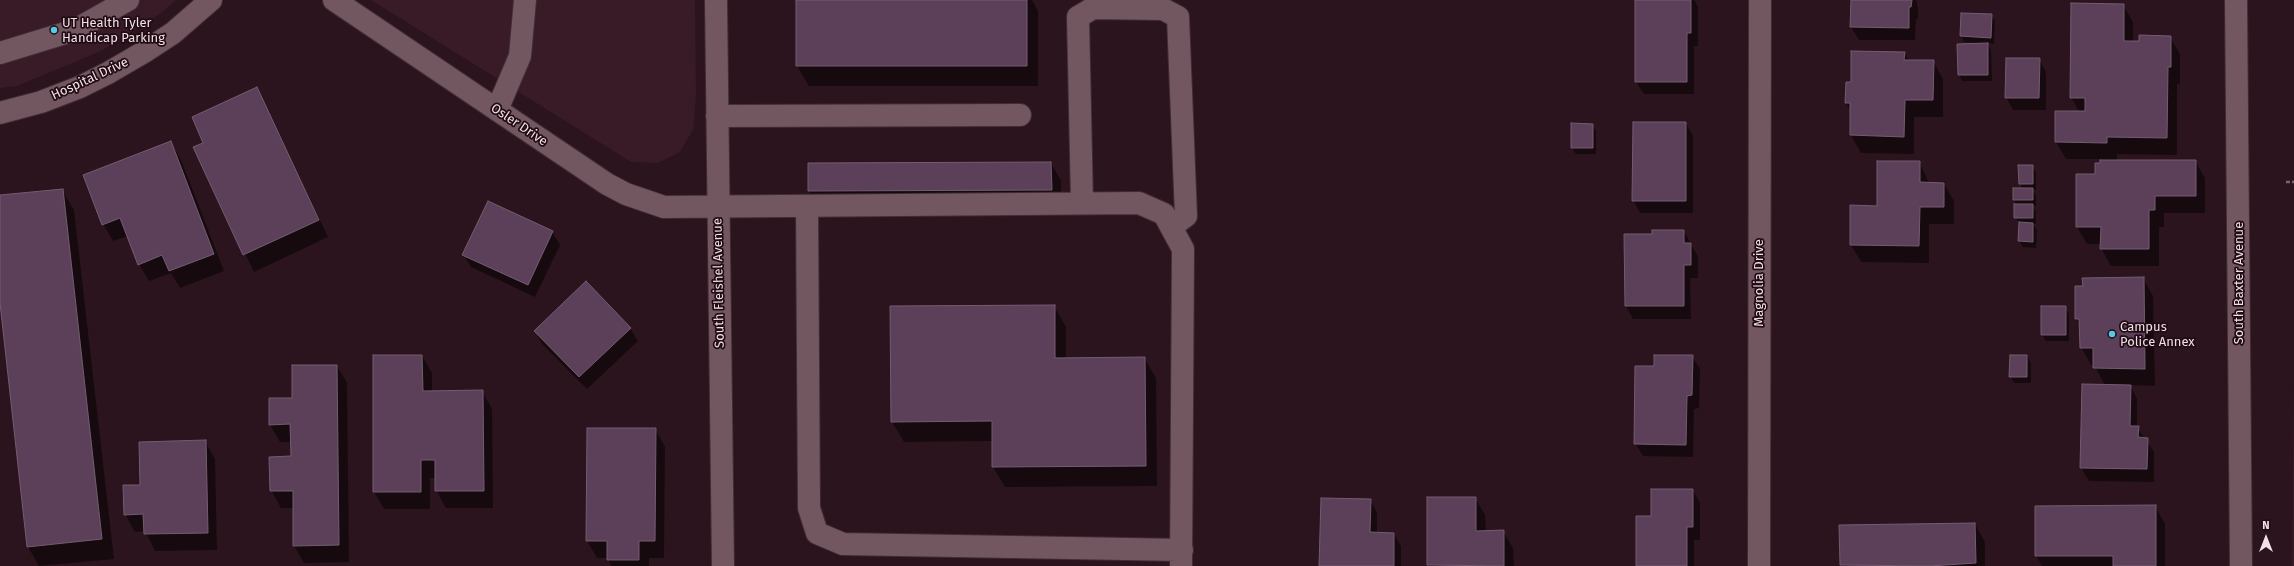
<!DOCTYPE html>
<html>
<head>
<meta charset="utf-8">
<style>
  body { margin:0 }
  #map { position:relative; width:2294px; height:566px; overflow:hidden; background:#2b141d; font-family:"Fira Sans",sans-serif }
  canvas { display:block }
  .north { position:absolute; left:2246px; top:518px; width:40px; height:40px; -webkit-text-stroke:3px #210b14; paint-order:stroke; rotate:0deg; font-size:11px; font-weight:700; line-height:16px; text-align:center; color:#f1e0e5 }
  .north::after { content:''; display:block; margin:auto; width:14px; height:18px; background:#f1e0e5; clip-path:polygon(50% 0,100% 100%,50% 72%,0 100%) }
</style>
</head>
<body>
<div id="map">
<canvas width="2294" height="566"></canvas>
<div class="north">N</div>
</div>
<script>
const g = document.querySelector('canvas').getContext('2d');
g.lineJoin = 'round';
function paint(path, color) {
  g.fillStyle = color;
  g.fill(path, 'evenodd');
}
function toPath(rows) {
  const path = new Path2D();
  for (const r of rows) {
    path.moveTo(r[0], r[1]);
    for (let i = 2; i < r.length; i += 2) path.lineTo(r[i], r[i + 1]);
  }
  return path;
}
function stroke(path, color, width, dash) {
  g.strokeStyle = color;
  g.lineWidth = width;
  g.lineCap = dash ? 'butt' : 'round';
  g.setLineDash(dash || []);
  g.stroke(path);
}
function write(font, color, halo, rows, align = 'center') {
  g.font = font + ' "Fira Sans",sans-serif';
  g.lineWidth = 3.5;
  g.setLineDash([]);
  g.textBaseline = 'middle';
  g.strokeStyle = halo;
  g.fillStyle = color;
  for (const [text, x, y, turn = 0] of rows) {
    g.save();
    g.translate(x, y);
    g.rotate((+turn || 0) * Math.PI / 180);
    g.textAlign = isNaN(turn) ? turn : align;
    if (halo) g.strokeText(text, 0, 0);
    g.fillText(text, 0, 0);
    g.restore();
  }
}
const built = toPath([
  [0,0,176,0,161,13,101,51,17,86,0,88],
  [371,0,695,0,696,94,693,130,680,152,658,163,631,162],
  [2294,384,2294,566,2292,566]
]);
const shadow = toPath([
  [797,0,1032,0,1038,11,1038,86,809,86,797,66],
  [1636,0,1694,0,1698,7,1698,46,1694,46,1694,94,1644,94,1636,82],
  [1852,0,1916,0,1918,8,1918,19,1916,19,1915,40,1859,40,1851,27],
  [2123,5,2133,22,2133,42,2170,37,2180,54,2180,84,2177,84,2177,155,2117,154,2117,161,2195,161,2205,178,2205,213,2164,213,2164,227,2159,227,2159,266,2111,266,2101,248,2101,244,2087,244,2077,227,2101,159,2066,159,2056,142,2079,112,2071,97],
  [1991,15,1995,21,1994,44,1987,43,1991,50,1992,81,1962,81,1959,74,1974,43,1964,42,1961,36],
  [1904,53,1909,61,1933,61,1943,79,1943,117,1914,117,1914,154,1861,153,1851,135,1851,111,1846,103,1852,83],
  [2039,59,2046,72,2046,110,2013,110,2006,97],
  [257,89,328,237,254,272,194,148,205,143],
  [1686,123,1693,136,1693,213,1640,213,1633,200],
  [1592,125,1596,131,1596,154,1576,154,1572,148],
  [171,143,181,160,224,271,180,288,171,273,149,281,139,264,128,236,113,241,103,224],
  [1919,162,1929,183,1944,184,1954,201,1954,224,1929,224,1929,263,1861,262,1851,245,1851,207,1878,207],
  [1051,163,1061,181,1061,207,819,208,809,191,809,164],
  [2032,166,2036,172,2036,190,2032,190,2036,195,2036,206,2033,206,2036,212,2036,224,2033,224,2037,230,2036,248,2023,247,2019,241,2020,224,2015,217,2017,205,2014,200,2023,189,2020,183],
  [62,190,74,210,114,559,39,566,28,547,0,294,0,196],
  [1684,231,1698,257,1698,278,1690,278,1691,319,1633,319,1626,306,1653,236],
  [552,232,560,245,535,297,471,267,464,255],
  [2143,278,2153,296,2155,386,2130,385,2137,399,2137,427,2154,452,2154,482,2089,481,2081,468,2105,385,2094,365,2091,365,2081,347,2081,327,2076,319,2076,287],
  [1054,306,1066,327,1066,358,1144,358,1156,378,1157,486,1005,487,993,467,993,441,904,442,892,422],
  [2065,307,2069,314,2069,341,2046,341,2042,335],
  [630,328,638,341,587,389,542,344,535,331],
  [422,356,432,373,432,392,482,391,492,409,493,508,446,508,436,490,436,478,430,478,430,509,384,509,374,492],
  [1692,356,1700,369,1699,408,1694,409,1693,457,1643,456,1635,443,1655,367],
  [2027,356,2031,363,2031,383,2014,383,2010,376],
  [337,366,347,383,349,562,304,563,294,546,294,508,281,508,271,490,292,457,291,442,280,442,270,425,293,399],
  [655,429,665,447,664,558,649,558,649,566,611,566,608,558,597,558,587,541],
  [205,441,215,459,217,550,155,551,145,531,135,532,125,514,141,486],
  [1693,490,1700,503,1700,540,1694,540,1694,566,1637,566,1652,517],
  [1475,498,1485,515,1486,531,1503,531,1513,548,1514,566,1429,566],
  [1370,500,1377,512,1377,533,1394,534,1401,546,1401,566,1321,566],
  [2155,506,2165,524,2165,566,2042,566,2036,555],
  [1975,524,1985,542,1985,566,1841,565]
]);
const building = toPath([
  [796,0,1027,0,1027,66,796,66,796,0],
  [1635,0,1691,0,1691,33,1687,33,1687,82,1635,82,1635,0],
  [1851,0,1912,0,1911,7,1909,7,1909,28,1850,27,1851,0],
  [2071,3,2124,4,2124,41,2139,41,2139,35,2171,36,2171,67,2168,67,2167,138,2107,137,2107,143,2055,142,2055,111,2085,111,2085,98,2070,98,2071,3],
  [1961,13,1992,14,1991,38,1960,36,1961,13],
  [1988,43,1988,75,1958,75,1957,44,1988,43],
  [1851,51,1905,52,1904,60,1934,60,1933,100,1905,100,1904,137,1850,135,1850,103,1845,103,1846,82,1851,82,1851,51],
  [2006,58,2040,58,2039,98,2005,98,2006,58],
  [257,87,319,220,243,255,193,147,203,143,192,117,257,87],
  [1633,122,1686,122,1686,201,1632,201,1633,122],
  [1571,123,1593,124,1593,148,1571,148,1571,123],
  [171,141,214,254,169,271,162,255,138,265,120,218,102,225,83,175,171,141],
  [2100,160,2196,160,2196,196,2155,196,2155,210,2149,210,2149,249,2100,249,2101,227,2076,227,2076,174,2095,174,2095,163,2100,163,2100,160],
  [1877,161,1920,161,1920,182,1944,183,1944,207,1920,207,1919,246,1850,245,1850,205,1877,206,1877,161],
  [1051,162,1052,190,808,191,808,163,1051,162],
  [2018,165,2033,165,2033,184,2019,184,2018,165],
  [2013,188,2033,188,2033,200,2013,200,2013,188],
  [63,189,102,539,27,547,0,303,0,195,63,189],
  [488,201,553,231,528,285,462,255,488,201],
  [2014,204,2033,204,2033,218,2014,218,2014,204],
  [2019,222,2033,223,2033,242,2018,241,2019,222],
  [1652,230,1684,230,1684,243,1691,243,1691,265,1684,265,1684,306,1625,306,1624,234,1652,234,1652,230],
  [2144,277,2145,369,2093,368,2093,348,2080,348,2079,319,2075,319,2075,286,2083,286,2082,278,2144,277],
  [586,281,631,328,579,377,534,331,586,281],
  [1055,305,1055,358,1145,357,1146,466,992,467,992,421,891,422,890,306,1055,305],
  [2041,306,2066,306,2066,335,2041,335,2041,306],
  [373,355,422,355,423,391,483,390,484,491,435,491,435,460,421,460,421,492,373,492,373,355],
  [1654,355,1693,355,1692,395,1687,396,1686,445,1634,444,1635,366,1654,366,1654,355],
  [2010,355,2027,355,2027,377,2009,377,2010,355],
  [292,365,337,365,339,545,293,546,293,491,270,491,269,457,291,456,290,424,269,425,269,398,292,398,292,365],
  [2082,384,2131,385,2130,426,2139,426,2138,437,2148,438,2147,469,2080,468,2082,384],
  [587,428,656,428,655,541,639,541,639,560,607,560,607,541,586,541,587,428],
  [206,440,208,533,144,534,143,514,124,515,123,485,140,485,139,442,206,440],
  [1651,489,1693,489,1693,527,1687,527,1687,566,1636,566,1636,516,1651,516,1651,489],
  [1427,497,1476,497,1476,531,1504,530,1504,566,1427,565,1427,497],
  [1321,498,1371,499,1370,532,1394,533,1394,566,1319,566,1321,498],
  [2156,505,2156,566,2113,566,2113,556,2035,556,2035,506,2156,505],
  [1975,523,1976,563,1929,566,1840,565,1839,525,1975,523]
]);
const path = toPath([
  [2286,182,2294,182]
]);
const minor = toPath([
  [334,0,607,184,626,194,664,207,1139,203,1164,214,1183,249,1181,566],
  [716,0,723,566],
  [2236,0,2241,566],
  [0,53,75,30,128,0],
  [497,110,520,56,525,0],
  [0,113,41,102,80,87,108,73,144,52,173,33,211,0],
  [717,116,1020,115],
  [1082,203,1078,17,1093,8,1163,9,1178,17,1186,216,1171,227],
  [807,207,809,508,817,533,843,544,1182,550],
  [1759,566,1760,0]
]);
const markers = [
  [54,30,4,"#58c9e4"],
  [2112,334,4,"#58c9e4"]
];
const poiNames = [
  ["UT Health Tyler",62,23],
  ["Handicap Parking",62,38],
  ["Campus",2120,327],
  ["Police Annex",2120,342]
];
const streetNames = [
  ["Hospital Drive",90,79,-25],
  ["Osler Drive",519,125,34],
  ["South Fleishel Avenue",719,283,-91],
  ["Magnolia Drive",1759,283,-90],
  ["South Baxter Avenue",2239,283,-90]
];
paint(built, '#381b26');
paint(shadow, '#0007');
paint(building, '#5c405a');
stroke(building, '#725d70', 1);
stroke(minor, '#3f2e33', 24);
stroke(path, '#79646c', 2.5, [4, 2]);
stroke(minor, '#735760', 22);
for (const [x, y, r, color] of markers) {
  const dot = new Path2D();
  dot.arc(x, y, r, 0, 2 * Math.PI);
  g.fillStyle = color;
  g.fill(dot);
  stroke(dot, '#210b14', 1.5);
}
write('13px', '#f1e0e5', '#210b14', poiNames, 'left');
write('13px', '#f1e0e5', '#210b14', streetNames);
</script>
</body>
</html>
